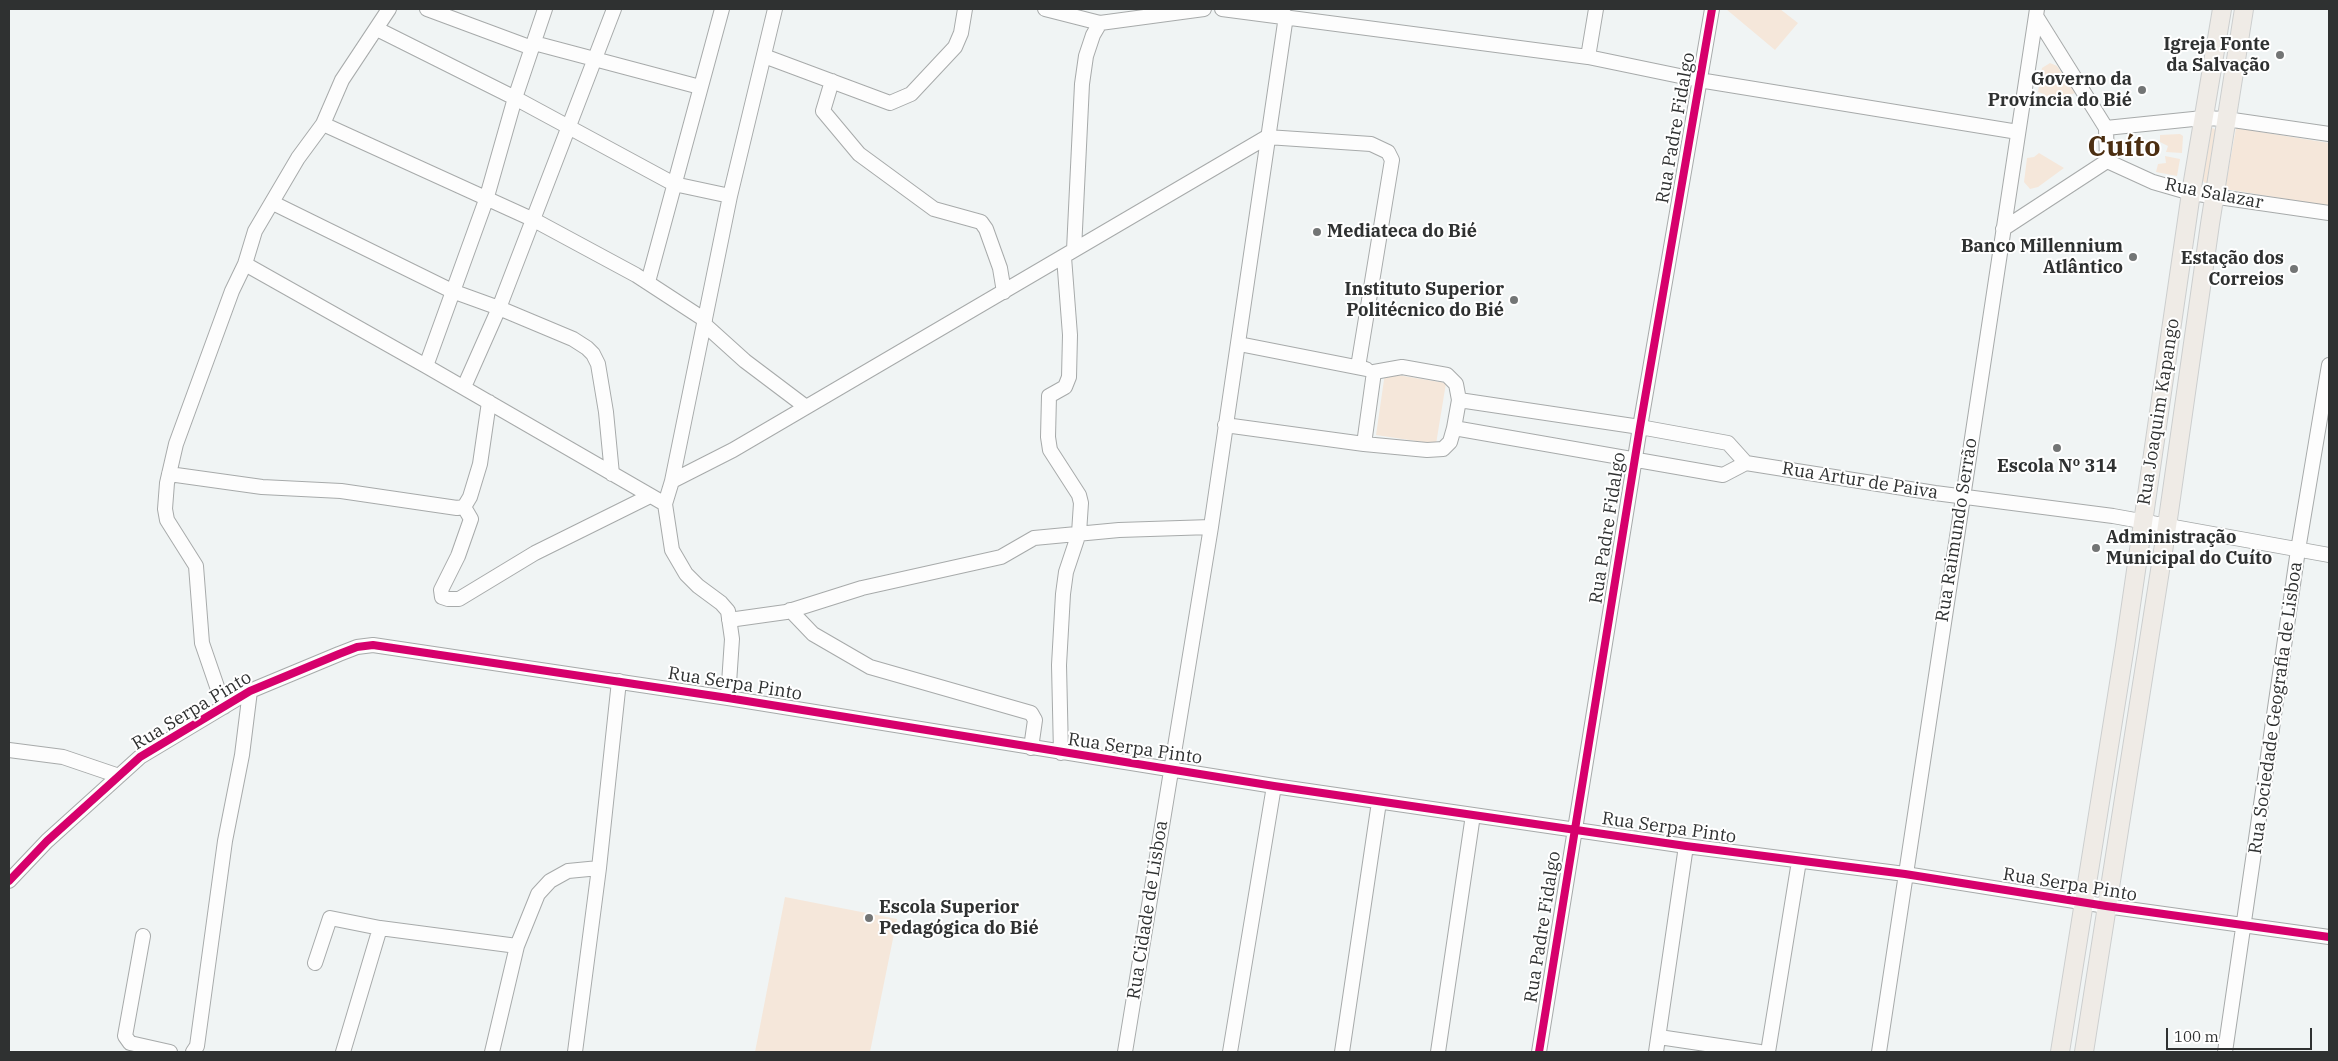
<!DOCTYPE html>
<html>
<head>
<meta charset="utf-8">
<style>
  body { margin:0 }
  #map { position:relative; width:2338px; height:1061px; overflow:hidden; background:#f0f4f4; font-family:"IBM Plex Serif",serif }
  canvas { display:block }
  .frame { position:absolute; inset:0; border:10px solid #2f3131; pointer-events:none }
  .scale { position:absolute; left:2166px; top:1028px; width:146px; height:22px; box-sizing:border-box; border:2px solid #2f3131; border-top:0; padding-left:6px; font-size:15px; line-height:18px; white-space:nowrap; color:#2f3131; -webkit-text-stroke:4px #fff; paint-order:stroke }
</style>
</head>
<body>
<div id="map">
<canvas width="2338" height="1061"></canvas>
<div class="frame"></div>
<div class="scale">100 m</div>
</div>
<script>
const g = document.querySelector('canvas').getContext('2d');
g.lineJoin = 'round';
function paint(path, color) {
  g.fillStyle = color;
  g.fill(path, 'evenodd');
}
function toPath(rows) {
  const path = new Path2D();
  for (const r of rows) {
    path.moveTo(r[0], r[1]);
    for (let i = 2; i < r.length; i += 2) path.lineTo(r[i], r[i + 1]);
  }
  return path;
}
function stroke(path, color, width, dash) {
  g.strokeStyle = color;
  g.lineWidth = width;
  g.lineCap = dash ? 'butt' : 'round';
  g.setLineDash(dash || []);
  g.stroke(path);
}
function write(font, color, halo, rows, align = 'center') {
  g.font = font + ' "IBM Plex Serif",serif';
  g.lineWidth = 4;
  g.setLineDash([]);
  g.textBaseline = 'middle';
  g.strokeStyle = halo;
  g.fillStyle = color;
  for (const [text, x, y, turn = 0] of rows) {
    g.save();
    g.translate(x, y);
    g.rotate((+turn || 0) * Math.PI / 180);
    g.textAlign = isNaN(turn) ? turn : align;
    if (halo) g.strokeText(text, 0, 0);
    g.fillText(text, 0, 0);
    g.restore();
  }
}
const green = toPath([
  [1726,9,1780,9,1798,23,1775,50],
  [2050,63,2057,66,2076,93,2047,100,2044,94,2038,92,2042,68],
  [2213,128,2217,131,2209,182,2205,183,2201,179,2210,129],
  [2236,128,2329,143,2329,206,2225,189],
  [2180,134,2183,136,2182,153,2166,152,2168,146,2160,142,2160,135],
  [2039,153,2064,168,2038,187,2030,189,2024,182,2027,158,2034,157],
  [2165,156,2180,159,2177,176,2156,172,2158,164,2166,163],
  [1385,373,1446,383,1436,444,1376,435],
  [785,897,897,919,870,1052,755,1052]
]);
const minor = toPath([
  [427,9,532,48],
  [1045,9,1100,23],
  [1222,9,1588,57,1699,80,2018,132],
  [2036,16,2106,128,2203,118,2226,119,2329,134],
  [377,29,515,98,674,184,730,196],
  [534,43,700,87],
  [764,56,890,103,911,94,955,47,961,33,965,9],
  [1588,57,1596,9],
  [832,81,823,111,859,154,934,209,981,222,986,229,1000,268,1004,292],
  [323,124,534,220,636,275,705,320],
  [2106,128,2107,161],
  [273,203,452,291,499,308,573,339,587,348,593,354,598,364,606,412,612,474],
  [2003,229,2107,161,2153,182,2191,193,2329,213],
  [1074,250,1082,84,1086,56,1093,35,1100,23,1204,9],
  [245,264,426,366,665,504],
  [648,282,722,9],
  [704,324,745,361,806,407],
  [1239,344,1366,369],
  [426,366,486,200,515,98,545,9],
  [1402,367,1447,375,1456,384,1459,400,1640,427,1728,443,1746,463,1723,475,1454,428,1450,442,1443,449,1427,450,1364,444,1374,372,1402,367],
  [464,387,499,308,614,9],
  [1225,425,1364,444],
  [1454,428,1459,400],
  [1746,463,1935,493,2113,516,2329,555],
  [169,474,262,487,341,491,457,508,464,507],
  [672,481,733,450,1267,137,1371,144,1388,152,1392,160,1358,367],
  [464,507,471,519,458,556,441,590,442,597,448,599,459,599,535,553,650,496],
  [464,507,470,497,480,464,489,402],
  [790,610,813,634,870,667,1031,713,1035,720,1031,748],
  [729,620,786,612,862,588,1001,557,1034,538,1119,530,1211,527],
  [728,698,732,639,728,611,721,603,698,586,686,574,672,550,665,504,672,481,730,196,775,9],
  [224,707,202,643,196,566,167,520,165,509,167,483,176,444,232,291,245,264,255,231,298,158,323,124,342,80,389,9],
  [9,750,63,757,119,776],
  [1061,753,1059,665,1063,594,1066,572,1079,533,1081,503,1079,495,1050,450,1048,437,1049,396,1065,387,1069,377,1070,335,1064,257],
  [9,881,47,841,140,757,250,691,339,654,357,647,373,645,728,698,1274,786,1686,846,1905,874,2106,906,2329,937],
  [143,936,125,1036,130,1043,170,1052],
  [315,963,330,918,380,928,517,946],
  [1659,1037,1760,1052],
  [193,1052,197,1046,225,841,242,755,250,691],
  [343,1052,380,928],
  [492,1052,517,946,538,894,550,881,568,871,599,868],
  [575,1052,599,868,619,681],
  [1125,1052,1211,527,1286,16],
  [1230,1052,1274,786],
  [1342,1052,1379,802],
  [1438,1052,1473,815],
  [1539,1052,1640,427,1712,9],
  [1656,1052,1686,846],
  [1768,1052,1799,861],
  [1879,1052,2037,9],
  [2225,1052,2298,550,2329,365]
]);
const major = toPath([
  [2060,1052,2125,646,2191,193,2222,9],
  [2084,1052,2167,526,2210,224,2244,9]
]);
const cycleway = toPath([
  [9,881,47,841,140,757,250,691,339,654,357,647,373,645,728,698,1274,786,1686,846,1905,874,2106,906,2329,937],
  [1539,1052,1640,427,1712,9]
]);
const markers = [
  [2280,55,5,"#737575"],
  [2142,90,5,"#737575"],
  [1317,232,5,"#737575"],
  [2133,257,5,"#737575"],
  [2294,269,5,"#737575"],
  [1514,300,5,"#737575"],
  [2057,448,5,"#737575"],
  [2096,548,5,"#737575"],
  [869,918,5,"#737575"]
];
const poiNames = [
  ["Igreja Fonte",2270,45],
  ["da Salvação",2270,66],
  ["Governo da",2132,80],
  ["Província do Bié",2132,101],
  ["Mediateca do Bié",1327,232,"left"],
  ["Banco Millennium",2123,247],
  ["Atlântico",2123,268],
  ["Estação dos",2284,259],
  ["Correios",2284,280],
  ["Instituto Superior",1504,290],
  ["Politécnico do Bié",1504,311],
  ["Escola Nº 314",2057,467,"center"],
  ["Administração",2106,538,"left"],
  ["Municipal do Cuíto",2106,559,"left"],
  ["Escola Superior",879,908,"left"],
  ["Pedagógica do Bié",879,929,"left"]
];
const streetNames = [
  ["Rua Padre Fidalgo",1676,128,-80],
  ["Rua Salazar",2214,194,11],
  ["Rua Joaquim Kapango",2159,412,-81],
  ["Rua Artur de Paiva",1860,481,9],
  ["Rua Padre Fidalgo",1608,528,-81],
  ["Rua Raimundo Serrão",1957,530,-81],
  ["Rua Serpa Pinto",735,684,9],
  ["Rua Sociedade Geografia de Lisboa",2276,708,-82],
  ["Rua Serpa Pinto",192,711,-31],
  ["Rua Serpa Pinto",1135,749,8],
  ["Rua Serpa Pinto",1669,828,8],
  ["Rua Serpa Pinto",2070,885,9],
  ["Rua Cidade de Lisboa",1148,910,-81],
  ["Rua Padre Fidalgo",1543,927,-81]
];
const townNames = [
  ["Cuíto",2124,148]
];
paint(green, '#f5e7da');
stroke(minor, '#a7aaaa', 16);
stroke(major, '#cccece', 20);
stroke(minor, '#fdfdfd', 14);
stroke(major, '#efebe6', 18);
stroke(cycleway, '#d6006c', 8);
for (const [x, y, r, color] of markers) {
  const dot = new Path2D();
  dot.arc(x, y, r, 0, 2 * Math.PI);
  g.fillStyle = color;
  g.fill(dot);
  stroke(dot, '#fff', 2);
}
write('bold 18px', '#2f3131', '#fff', poiNames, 'right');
write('18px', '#2f3131', '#fff', streetNames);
write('bold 28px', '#4b2e11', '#fff', townNames);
</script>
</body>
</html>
